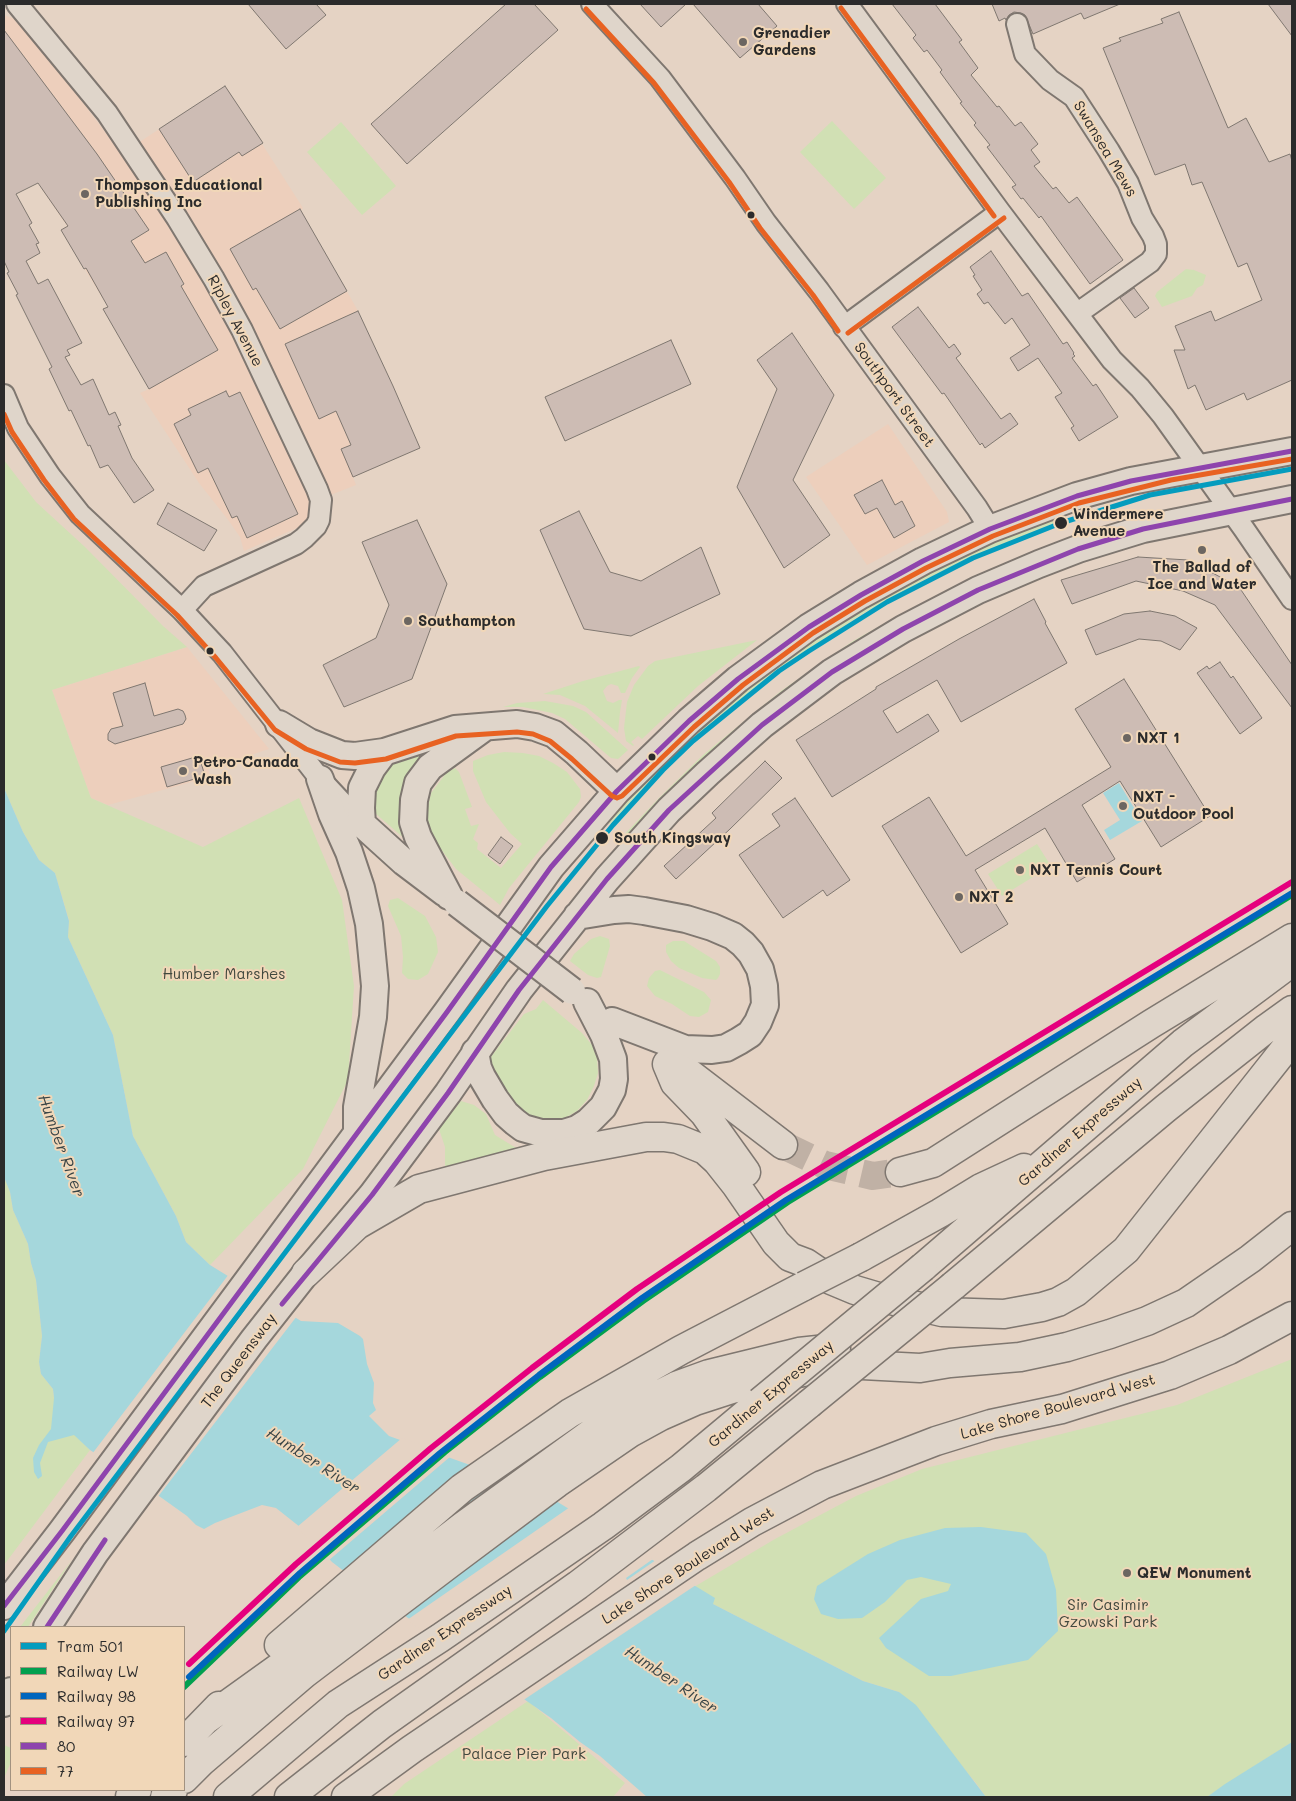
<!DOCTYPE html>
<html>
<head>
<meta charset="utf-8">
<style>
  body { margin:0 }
  #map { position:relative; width:1296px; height:1801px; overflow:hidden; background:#e5d3c4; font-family:Mali,sans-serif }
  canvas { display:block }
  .frame { position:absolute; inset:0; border:5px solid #2b2b2b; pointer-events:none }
  .legend { position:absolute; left:10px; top:1626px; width:175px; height:165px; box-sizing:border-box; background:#f1d7b8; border:1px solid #a29280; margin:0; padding:6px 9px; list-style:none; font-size:15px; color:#2b2b2b }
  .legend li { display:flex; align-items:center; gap:10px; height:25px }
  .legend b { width:25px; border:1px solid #a29280 }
</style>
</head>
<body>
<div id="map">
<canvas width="1296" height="1801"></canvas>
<div class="frame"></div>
<ul class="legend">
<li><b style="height:6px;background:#049cbe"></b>Tram 501</li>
<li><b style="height:6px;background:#02a04f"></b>Railway LW</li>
<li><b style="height:6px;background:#0065bd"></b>Railway 98</li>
<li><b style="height:6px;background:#e5007d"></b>Railway 97</li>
<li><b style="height:6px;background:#8e44ad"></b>80</li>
<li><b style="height:6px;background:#e86222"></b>77</li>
</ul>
</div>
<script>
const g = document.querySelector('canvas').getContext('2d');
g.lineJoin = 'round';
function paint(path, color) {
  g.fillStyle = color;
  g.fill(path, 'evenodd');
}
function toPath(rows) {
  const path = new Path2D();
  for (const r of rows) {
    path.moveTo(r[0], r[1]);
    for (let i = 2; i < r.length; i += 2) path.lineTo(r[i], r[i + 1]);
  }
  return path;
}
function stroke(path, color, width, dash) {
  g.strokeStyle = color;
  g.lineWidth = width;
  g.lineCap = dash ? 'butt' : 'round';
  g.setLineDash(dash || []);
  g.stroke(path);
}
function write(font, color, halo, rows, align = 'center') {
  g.font = font + ' Mali,sans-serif';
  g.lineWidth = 4;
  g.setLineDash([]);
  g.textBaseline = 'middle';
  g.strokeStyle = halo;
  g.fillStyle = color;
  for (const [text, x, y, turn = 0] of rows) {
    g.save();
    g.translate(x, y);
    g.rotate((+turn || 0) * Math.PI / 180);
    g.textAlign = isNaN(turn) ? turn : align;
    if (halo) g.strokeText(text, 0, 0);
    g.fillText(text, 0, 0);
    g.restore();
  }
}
const built = toPath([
  [4,15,15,19,63,76,120,152,141,141,225,86,303,208,301,210,358,311,393,386,420,448,353,477,356,485,333,494,311,522,244,551,240,537,229,521,199,483,140,393,149,389,103,309,108,307,61,230,67,226,42,189,30,142,4,108],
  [888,424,947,512,949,522,867,565,806,477],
  [187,647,269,749,208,769,210,777,108,805,91,798,52,690]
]);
const green = toPath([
  [832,121,886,178,854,209,800,152],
  [341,122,396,186,362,215,307,152],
  [1186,269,1194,270,1206,275,1203,285,1197,288,1192,296,1162,307,1155,296,1157,292],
  [4,460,36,502,85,547,163,626,187,647,52,690,91,798,203,847,299,798,342,900,354,986,348,1080,303,1169,210,1265,186,1242,176,1216,133,1136,113,1035,68,937,69,920,55,873,39,860,23,832,4,788],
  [1052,516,1055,523,986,551,924,580,864,613,814,646,767,678,700,733,653,778,610,824,604,820,719,708,816,635,931,569],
  [914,607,918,607,630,842,623,836,659,798,703,755,781,691,853,641],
  [757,640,698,686,642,739,638,736,631,742,634,745,633,746,626,741,624,728,627,702,634,685,648,666,655,661],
  [639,666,640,667,632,678,625,693,621,693,618,686,611,684,607,686,603,691,607,701,613,703,619,700,622,700,620,712,618,733,585,706,560,695,543,694,583,681],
  [545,701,573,706,586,712,628,750,618,759,611,758,565,719,552,713,523,707,503,707,517,703],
  [441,742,406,840,375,813,372,806,372,780,381,768],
  [504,752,523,753,539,756,553,763,567,772,580,789,581,797,579,802,509,888,500,905,456,869,437,844,428,825,427,811,431,793,447,772,455,768,459,772,472,807,465,809,471,826,479,824,473,839,478,843,477,849,501,868,522,844,510,833,486,802,473,771,473,761,488,755],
  [1037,844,1051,866,1002,896,988,874],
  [398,898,425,916,436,937,438,952,428,974,418,980,408,979,402,973,403,957,401,936,388,906,390,900],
  [600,936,609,939,610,946,601,977,597,978,588,975,570,961,574,954,591,939],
  [673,941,684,941,716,961,720,967,720,974,718,978,716,980,702,978,679,968,671,961,666,952,666,945],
  [660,970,704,992,711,1000,708,1012,699,1017,690,1016,672,1004,655,996,647,986,649,978,655,971],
  [543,1000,582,1033,592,1045,597,1058,598,1073,594,1086,587,1100,577,1111,565,1118,552,1120,530,1117,519,1110,504,1090,490,1066,490,1058,524,1014,536,1009],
  [461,1101,474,1105,486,1114,495,1135,521,1151,445,1170,445,1147,439,1129],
  [4,1177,10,1192,13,1210,28,1244,31,1263,36,1280,42,1336,39,1362,41,1374,53,1389,54,1398,75,1435,90,1450,4,1565],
  [1292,1359,1292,1742,1207,1797,986,1797,976,1783,899,1692,863,1681,713,1604,694,1587,775,1539,856,1496,922,1469,1177,1405],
  [72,1560,28,1627,20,1627],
  [528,1701,625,1783,613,1797,391,1797,404,1784],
  [4,1745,11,1748,11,1762,4,1778]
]);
const water = toPath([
  [1119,783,1142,821,1110,840,1104,830,1120,820,1103,793],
  [4,788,23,832,39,860,55,873,69,921,68,937,113,1035,133,1136,176,1216,186,1242,210,1265,301,1321,338,1323,360,1336,363,1339,367,1364,374,1383,373,1403,376,1410,369,1416,389,1436,470,1465,556,1501,715,1598,713,1604,863,1681,899,1692,916,1705,986,1797,647,1797,600,1756,580,1742,551,1718,378,1597,332,1562,300,1527,276,1508,262,1505,215,1523,204,1529,196,1525,187,1516,138,1481,90,1450,74,1435,48,1442,40,1463,42,1476,38,1479,34,1472,33,1458,39,1445,51,1429,54,1398,53,1389,41,1374,39,1362,42,1336,36,1280,31,1263,28,1244,13,1210,10,1192,4,1177],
  [981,1527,1026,1533,1046,1554,1056,1590,1058,1631,1028,1660,951,1676,929,1676,886,1648,879,1638,921,1599,948,1591,951,1584,921,1577,907,1580,885,1602,862,1618,838,1619,821,1614,814,1599,817,1586,868,1554,900,1540,945,1528],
  [1292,1742,1292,1797,1207,1797,1225,1784]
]);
const pier = toPath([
  [229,1274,297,1316,157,1498,92,1454],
  [402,1438,451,1456,328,1561,297,1527],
  [570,1507,653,1559,626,1578,627,1580,656,1560,696,1585,522,1701,407,1620]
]);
const building = toPath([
  [248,4,316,4,326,15,286,49,248,4],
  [506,4,534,4,558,30,407,164,371,124,506,4],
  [640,4,686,4,661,27,640,4],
  [693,4,758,4,777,26,740,58,693,4],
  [892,4,935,4,962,40,959,42,978,68,971,75,997,107,999,106,1015,126,1021,122,1038,144,1031,150,1040,162,1034,166,1053,189,1056,187,1069,203,1077,197,1123,260,1090,284,1041,216,1039,218,1023,198,1021,199,1012,187,1016,185,987,147,990,145,974,125,976,123,960,103,962,102,940,72,942,70,927,50,924,52,913,38,916,35,892,4],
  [992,4,1120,4,1084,19,1081,13,1033,34,1025,15,1021,13,1014,12,1009,15,1006,20,1005,18,999,21,992,4],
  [1268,4,1292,4,1292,36,1268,4],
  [1179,12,1228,128,1246,118,1269,162,1290,154,1292,161,1292,380,1247,400,1244,393,1206,410,1195,385,1188,389,1174,350,1185,350,1175,326,1211,311,1215,321,1262,300,1247,263,1238,267,1202,182,1192,185,1185,164,1155,175,1103,48,1121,41,1119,38,1163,23,1161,19,1179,12],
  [4,30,97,154,149,230,131,241,145,263,166,252,184,284,181,286,218,350,149,389,103,309,108,307,86,268,84,269,61,230,68,226,38,183,16,194,32,223,29,225,39,243,36,244,40,253,26,261,38,284,48,279,82,343,67,350,70,355,65,357,81,385,93,379,109,415,115,412,121,425,118,426,132,458,154,490,134,503,108,465,100,468,90,445,88,446,71,410,69,411,49,369,52,367,16,295,18,294,7,273,9,272,4,261,4,30],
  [225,86,263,143,242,156,239,152,193,182,159,129,225,86],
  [300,209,347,291,280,329,256,288,253,290,230,249,300,209],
  [991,251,1022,296,1028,293,1063,344,1067,342,1074,353,1073,354,1075,356,1072,358,1093,386,1096,384,1118,417,1079,441,1071,428,1074,426,1055,397,1062,393,1038,358,1018,371,1010,358,1030,345,1012,318,1005,324,988,302,984,304,977,294,982,290,973,276,975,275,970,267,991,251],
  [1134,288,1149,308,1135,318,1120,298,1134,288],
  [918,307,949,348,954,344,961,354,956,358,1001,419,1010,413,1018,424,985,448,982,443,980,445,944,393,942,394,892,327,918,307],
  [358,311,393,386,420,448,353,477,341,449,351,445,336,411,319,419,285,344,358,311],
  [792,333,834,395,793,480,830,535,784,568,737,487,777,389,757,360,792,333],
  [671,340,691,384,565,441,545,397,671,340],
  [226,391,229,397,240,392,298,514,247,538,237,516,232,518,208,468,198,473,174,424,191,415,188,409,226,391],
  [882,480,895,505,902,501,915,526,894,538,877,508,865,514,854,495,882,480],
  [168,503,217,530,204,551,157,524,168,503],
  [579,511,610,572,641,581,701,547,720,594,631,636,584,629,540,530,579,511],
  [417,520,447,584,412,679,344,707,323,665,376,638,389,605,362,542,417,520],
  [1138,557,1188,560,1239,587,1292,665,1292,708,1215,605,1183,591,1136,581,1072,604,1061,580,1138,557],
  [1034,599,1046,622,1045,623,1067,663,961,722,937,680,883,711,897,733,928,714,939,731,832,797,796,740,876,689,876,687,959,639,1034,599],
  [1150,611,1175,616,1197,628,1180,650,1161,641,1139,639,1096,655,1085,630,1124,614,1150,611],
  [1220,662,1231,678,1233,676,1262,718,1240,734,1197,673,1207,666,1209,669,1220,662],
  [1124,679,1210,816,1161,847,1120,781,1082,805,1115,859,1077,882,1045,828,975,870,1008,924,961,953,882,826,929,797,966,856,1111,767,1075,709,1124,679],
  [145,683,154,716,178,709,183,711,185,715,186,719,183,724,115,744,108,740,108,734,111,729,123,726,113,693,145,683],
  [199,756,205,776,167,787,161,767,199,756],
  [765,761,782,778,730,829,676,879,664,866,716,818,712,813,765,761],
  [795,798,850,880,827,896,823,890,783,918,739,855,780,826,772,814,795,798],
  [501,837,513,846,500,864,488,855,501,837]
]);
const highwayTunnel = toPath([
  [783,1145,825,1165,873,1176,900,1172]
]);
const minor = toPath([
  [17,4,107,113,177,218,214,279,242,330,317,489,321,500,319,520,316,526,304,538,296,544,204,586,182,610],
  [592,4,660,78,735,178,766,223,819,291,977,508,990,529],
  [847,4,1000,212,1112,360,1140,388,1163,416,1244,529,1292,599],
  [1017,24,1025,54,1050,80,1074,97,1109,151,1128,183,1142,218,1153,236,1156,244,1156,254,1150,262,1078,313],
  [844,327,1000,212],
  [4,395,18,428,50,476,80,514,182,610,222,653,320,779,362,824]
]);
const major = toPath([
  [279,724,309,742,342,755,355,756,384,752,455,729,517,724,535,727,554,734,577,753,617,791],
  [384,752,372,768,362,788,361,808,362,824,404,862,445,893],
  [320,779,332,814,349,852,361,888,369,924,375,986,373,1017,357,1107,357,1132],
  [449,896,418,837,413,822,414,800,418,783,430,767,485,727],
  [577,916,614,910,629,909,644,911,686,919,712,927,733,936,743,944,751,953,760,969,764,986,765,1005,758,1022,750,1034,739,1041,726,1048,712,1050,685,1049,612,1021],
  [475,1052,478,1068,482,1077,495,1099,506,1114,515,1122,523,1128,541,1133,564,1133,577,1129,588,1122,603,1107,612,1090,614,1079,613,1059,604,1035,587,1002],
  [4,1606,62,1531,447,1012,551,867,617,791,689,721,738,679,809,627,861,595,923,561,990,529,1077,496,1131,481,1292,451],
  [47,1627,95,1553,254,1339,306,1273,372,1195,448,1093,519,990,607,879,669,810,708,773,762,725,832,672,903,629,978,590,1039,564,1078,549,1143,529,1292,499],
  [4,1703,11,1691]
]);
const highway = toPath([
  [667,1064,675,1083,704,1113,746,1172],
  [673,1066,689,1073,783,1145],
  [900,1172,933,1163,1151,1024,1292,938],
  [861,1257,940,1213,981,1188,1024,1168],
  [923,1267,1183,1043,1292,962],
  [306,1273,357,1225,419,1189,544,1156,646,1137,664,1137,678,1139,705,1150,717,1161,736,1185,776,1243,790,1257,806,1263,831,1280,855,1290,882,1298,942,1312,1004,1314,1042,1307,1058,1302,1076,1292,1126,1250,1292,1040],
  [953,1286,1166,1108,1267,1028,1292,1010],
  [279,1645,462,1488,570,1413,681,1350,804,1286],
  [207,1719,285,1663,463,1526,612,1418,676,1386,709,1374,799,1352,836,1348],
  [184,1742,219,1706],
  [184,1779,201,1762,304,1674,449,1564,557,1483,630,1433,661,1416,695,1401,732,1389,768,1379,843,1364,920,1368,950,1363,1020,1357,1067,1347,1110,1334,1147,1321,1186,1303,1250,1259,1292,1226],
  [130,1797,137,1790],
  [165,1797,173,1790],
  [228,1797,338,1704,440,1638,603,1526,681,1468,760,1402],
  [289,1797,382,1724,578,1585,706,1488,809,1404],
  [346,1797,412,1749,697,1556,752,1522,822,1485,936,1441,991,1424,1062,1409,1170,1375,1229,1350,1292,1316]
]);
const majorBridge = toPath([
  [457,903,572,991]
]);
const highwayBridge = toPath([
  [804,1286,861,1257],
  [760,1402,923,1267],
  [809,1404,953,1286]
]);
const bus1 = toPath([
  [282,1304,372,1195,448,1093,519,990,607,879,669,810,762,725,832,672,903,629,978,590,1078,549,1143,529,1292,499],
  [4,1606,62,1531,447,1012,551,867,617,791,689,721,738,679,809,627,861,595,923,561,990,529,1077,496,1131,481,1292,451],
  [47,1627,105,1540]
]);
const bus2 = toPath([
  [841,8,994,216],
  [586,9,654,83,729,182,760,228,813,295,838,331],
  [848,333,1004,218],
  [4,414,12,432,44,480,74,519,177,615,216,658,275,730,306,749,340,762,355,763,386,759,456,736,517,732,533,734,550,741,572,759,612,796,617,798,622,796,694,727,743,685,813,633,865,601,926,568,993,536,1079,503,1171,480,1292,459]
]);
const rail1 = toPath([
  [184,1687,299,1577,445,1452,540,1377,643,1301,788,1202,1292,895]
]);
const rail2 = toPath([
  [189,1677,300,1573,440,1453,539,1375,642,1298,786,1200,1292,893]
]);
const rail3 = toPath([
  [189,1664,296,1564,431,1448,532,1368,637,1289,781,1192,1292,882]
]);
const tram1 = toPath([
  [4,1631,71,1536,547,906,613,825,663,770,693,741,779,671,809,651,887,602,973,558,1061,523,1150,495,1292,469]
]);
const markers = [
  [743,42,5,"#6c6661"],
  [85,194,5,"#6c6661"],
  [751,215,4.5,"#2b2b2b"],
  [1061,523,7,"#2b2b2b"],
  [1202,550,5,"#6c6661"],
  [408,621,5,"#6c6661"],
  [210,651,4.5,"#2b2b2b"],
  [1127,738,5,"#6c6661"],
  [652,757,4.5,"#2b2b2b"],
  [183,771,5,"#6c6661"],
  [1123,806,5,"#6c6661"],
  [602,838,7,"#2b2b2b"],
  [1020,870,5,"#6c6661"],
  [959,897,5,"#6c6661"],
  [1127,1573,5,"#6c6661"]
];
const poiNames = [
  ["Grenadier",753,33],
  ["Gardens",753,50],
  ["Thompson Educational",95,185],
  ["Publishing Inc",95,202],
  ["The Ballad of",1202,567,"center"],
  ["Ice and Water",1202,584,"center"],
  ["Southampton",418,621],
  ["NXT 1",1137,738],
  ["Petro-Canada",193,762],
  ["Wash",193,779],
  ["NXT -",1133,797],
  ["Outdoor Pool",1133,814],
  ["NXT Tennis Court",1030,870],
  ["NXT 2",969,897],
  ["QEW Monument",1137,1573]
];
const streetNames = [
  ["Swansea Mews",1105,149,59],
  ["Ripley Avenue",235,321,62],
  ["Southport Street",894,395,54],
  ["Gardiner Expressway",1080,1132,-41],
  ["The Queensway",239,1361,-53],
  ["Gardiner Expressway",771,1394,-40],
  ["Lake Shore Boulevard West",1058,1407,-16],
  ["Lake Shore Boulevard West",688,1566,-33],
  ["Gardiner Expressway",445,1633,-34]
];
const stopNames = [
  ["Windermere",1073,514],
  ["Avenue",1073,531],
  ["South Kingsway",614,838]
];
const parkNames = [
  ["Humber Marshes",224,974],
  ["Sir Casimir",1108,1605],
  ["Gzowski Park",1108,1622],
  ["Palace Pier Park",524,1754]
];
const waterNames = [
  ["Humber River",61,1146,70],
  ["Humber River",313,1461,33],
  ["Humber River",671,1680,34]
];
paint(built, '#edcfbc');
paint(green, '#d1e0b4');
paint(water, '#a5d7dc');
paint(pier, '#e5d3c4');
paint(building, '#cdbcb4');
stroke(building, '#7f7770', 1);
stroke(highwayTunnel, '#c0b1a5', 28, [28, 14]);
stroke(minor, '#7f7770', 24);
stroke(major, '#7f7770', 30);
stroke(highway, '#7f7770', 31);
stroke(minor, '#dfd5ca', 20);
stroke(major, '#dfd5ca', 26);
stroke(highway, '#dfd5ca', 28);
stroke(majorBridge, '#7f7770', 30, []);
stroke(highwayBridge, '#7f7770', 31, []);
stroke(majorBridge, '#dfd5ca', 26);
stroke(highwayBridge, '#dfd5ca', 28);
stroke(bus1, '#8e44ad', 5);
stroke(bus2, '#e86222', 5);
stroke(rail1, '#02a04f', 6);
stroke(rail2, '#0065bd', 6);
stroke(rail3, '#e5007d', 6);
stroke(tram1, '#049cbe', 5);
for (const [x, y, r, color] of markers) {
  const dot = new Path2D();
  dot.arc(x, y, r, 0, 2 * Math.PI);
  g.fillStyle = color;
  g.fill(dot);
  stroke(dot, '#f1d7b8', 2);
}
write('bold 15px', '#2b2b2b', '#f1d7b8', poiNames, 'left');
write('15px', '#2b2b2b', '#f1d7b8', streetNames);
write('bold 15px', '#2b2b2b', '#f1d7b8', stopNames, 'left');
write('15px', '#41483e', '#f1d7b8', parkNames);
write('italic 16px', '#394547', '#f1d7b8', waterNames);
</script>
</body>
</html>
